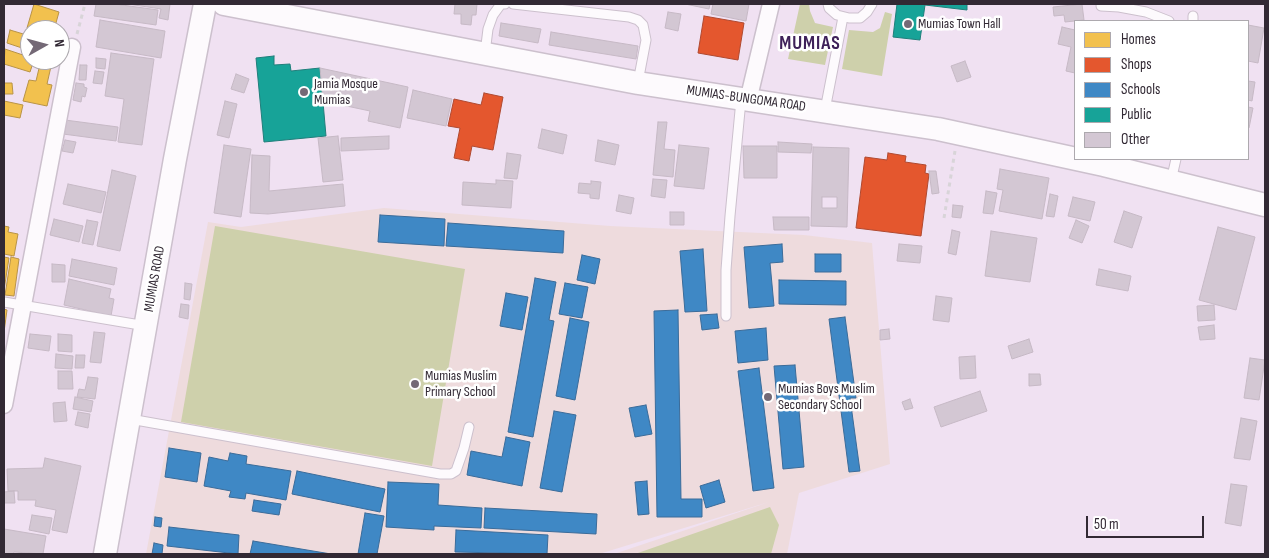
<!DOCTYPE html>
<html>
<head>
<meta charset="utf-8">
<style>
  body { margin:0 }
  #map { position:relative; width:1269px; height:558px; overflow:hidden; background:#f0e1f2; font-family:"Sofia Sans Condensed",sans-serif }
  canvas { display:block }
  .frame { position:absolute; inset:0; border:5px solid #322934; pointer-events:none }
  .legend { position:absolute; left:1074px; top:20px; width:175px; height:140px; box-sizing:border-box; background:#fff; border:1px solid #ada9ae; margin:0; padding:6px 9px; list-style:none; font-size:15px; color:#322934 }
  .legend li { display:flex; align-items:center; gap:10px; height:25px }
  .legend b { width:25px; border:1px solid #ada9ae }
  .north { position:absolute; left:20px; top:20px; width:50px; height:50px; box-sizing:border-box; background:#fff; border:1px solid #ada9ae; border-radius:50%; rotate:83deg; font-size:14px; font-weight:700; line-height:20px; text-align:center; color:#322934 }
  .north::after { content:''; display:block; margin:auto; width:18px; height:22px; background:#746976; clip-path:polygon(50% 0,100% 100%,50% 72%,0 100%) }
  .scale { position:absolute; left:1086px; top:516px; width:118px; height:22px; box-sizing:border-box; border:2px solid #322934; border-top:0; padding-left:6px; font-size:15px; line-height:18px; white-space:nowrap; color:#322934; -webkit-text-stroke:4px #fff; paint-order:stroke }
</style>
</head>
<body>
<div id="map">
<canvas width="1269" height="558"></canvas>
<div class="frame"></div>
<ul class="legend">
<li><b style="height:14px;background:#f2c14e"></b>Homes</li>
<li><b style="height:14px;background:#e4572e"></b>Shops</li>
<li><b style="height:14px;background:#3f88c5"></b>Schools</li>
<li><b style="height:14px;background:#17a398"></b>Public</li>
<li><b style="height:14px;background:#d3c7d3"></b>Other</li>
</ul>
<div class="north">N</div>
<div class="scale">50 m</div>
</div>
<script>
const g = document.querySelector('canvas').getContext('2d');
g.lineJoin = 'round';
function paint(path, color) {
  g.fillStyle = color;
  g.fill(path, 'evenodd');
}
function toPath(rows) {
  const path = new Path2D();
  for (const r of rows) {
    path.moveTo(r[0], r[1]);
    for (let i = 2; i < r.length; i += 2) path.lineTo(r[i], r[i + 1]);
  }
  return path;
}
function stroke(path, color, width, dash) {
  g.strokeStyle = color;
  g.lineWidth = width;
  g.lineCap = dash ? 'butt' : 'round';
  g.setLineDash(dash || []);
  g.stroke(path);
}
function write(font, color, halo, rows, align = 'center') {
  g.font = font + ' "Sofia Sans Condensed",sans-serif';
  g.lineWidth = 5;
  g.setLineDash([]);
  g.textBaseline = 'middle';
  g.strokeStyle = halo;
  g.fillStyle = color;
  for (const [text, x, y, turn = 0] of rows) {
    g.save();
    g.translate(x, y);
    g.rotate((+turn || 0) * Math.PI / 180);
    g.textAlign = isNaN(turn) ? turn : align;
    if (halo) g.strokeText(text, 0, 0);
    g.fillText(text, 0, 0);
    g.restore();
  }
}
const education = toPath([
  [384,208,610,226,804,235,872,243,890,464,799,493,787,554,614,554,769,502,599,554,146,554,208,222,241,227]
]);
const green = toPath([
  [800,4,809,4,810,11,815,23,833,27,825,65,788,59],
  [885,12,892,14,882,76,842,69,849,30,873,32,880,28],
  [215,226,465,269,432,466,181,422],
  [770,507,779,525,771,554,635,554]
]);
const homes = toPath([
  [34,4,59,12,54,30,36,30,27,28,34,4],
  [10,30,30,36,30,60,34,60,30,72,4,64,5,49,23,55,25,49,7,43,10,30],
  [41,60,52,62,47,84,52,85,47,106,23,101,29,80,36,81,41,60],
  [4,83,12,83,13,94,4,94,4,83],
  [4,101,23,105,20,118,4,115,4,101],
  [4,226,9,227,8,232,18,234,14,256,4,254,4,226],
  [4,257,9,258,4,290,4,257],
  [11,257,19,259,14,296,5,295,11,257],
  [4,309,7,310,4,332,4,309]
]);
const shops = toPath([
  [704,16,744,23,738,60,698,53,704,16],
  [484,93,503,97,493,150,472,146,469,161,454,158,460,128,448,126,454,99,481,105,484,93],
  [888,153,906,156,905,162,926,165,925,173,929,174,921,236,856,228,865,157,887,160,888,153]
]);
const schools = toPath([
  [380,215,445,219,444,246,378,242,380,215],
  [448,223,564,231,563,253,446,246,448,223],
  [782,244,783,262,770,263,774,306,749,308,744,247,782,244],
  [703,249,707,311,685,312,680,251,703,249],
  [815,254,841,254,841,272,815,272,815,254],
  [582,255,600,259,595,284,577,280,582,255],
  [535,278,556,282,549,320,554,321,533,437,508,432,535,278],
  [779,280,846,281,846,305,779,304,779,280],
  [565,283,588,287,582,318,559,314,565,283],
  [506,293,528,297,522,330,500,326,506,293],
  [678,310,681,499,702,499,702,517,657,517,654,311,678,310],
  [717,314,719,328,702,330,700,315,717,314],
  [845,317,856,398,850,398,860,471,849,472,829,319,845,317],
  [570,318,589,322,575,400,556,396,570,318],
  [766,328,768,360,738,363,735,331,766,328],
  [795,365,804,467,783,469,774,366,795,365],
  [759,368,774,488,753,491,738,371,759,368],
  [646,405,652,434,635,437,629,408,646,405],
  [554,411,576,415,562,492,540,488,554,411],
  [506,437,530,442,522,486,467,475,471,451,502,457,506,437],
  [169,448,201,453,197,482,165,477,169,448],
  [230,453,247,456,246,464,291,471,286,500,246,493,245,499,229,497,231,491,204,486,209,457,228,461,230,453],
  [297,471,385,489,380,512,292,494,297,471],
  [719,480,725,502,706,508,700,486,719,480],
  [647,481,649,514,638,515,635,482,647,481],
  [388,482,439,484,438,505,482,508,481,528,434,526,434,530,386,527,388,482],
  [254,500,281,504,279,515,252,511,254,500],
  [485,508,597,514,596,534,484,528,485,508],
  [365,513,384,516,377,554,358,554,365,513],
  [155,517,162,518,161,527,154,526,155,517],
  [169,527,239,535,238,554,167,546,169,527],
  [456,530,548,535,547,554,455,552,456,530],
  [253,541,331,554,250,554,253,541],
  [154,543,163,545,162,554,152,554,154,543]
]);
const public = toPath([
  [897,4,967,4,967,10,925,5,920,40,893,37,897,4],
  [274,56,274,65,290,64,291,71,320,68,326,136,264,142,256,58,274,56]
]);
const building = toPath([
  [96,4,115,4,158,10,156,25,94,16,96,4],
  [128,4,170,4,168,20,159,18,161,9,128,4],
  [455,4,477,4,476,15,472,15,471,25,461,24,461,14,454,14,455,4],
  [685,4,710,4,709,9,685,4],
  [713,4,749,4,746,21,711,14,713,4],
  [1082,4,1084,20,1065,22,1064,15,1054,16,1053,7,1082,4],
  [668,12,681,14,678,31,665,28,668,12],
  [100,20,165,31,161,58,96,47,100,20],
  [501,23,541,29,538,43,499,36,501,23],
  [1248,25,1264,28,1258,63,1248,61,1248,25],
  [1062,27,1075,30,1075,73,1066,71,1071,47,1058,44,1062,27],
  [551,32,638,46,636,59,549,45,551,32],
  [111,53,154,59,142,145,118,142,124,99,105,96,111,53],
  [96,58,106,59,105,69,96,68,96,58],
  [965,61,971,77,957,82,951,66,965,61],
  [80,65,87,65,86,80,79,80,80,65],
  [320,68,408,87,400,128,368,121,370,111,323,101,320,68],
  [95,71,104,72,102,84,93,83,95,71],
  [236,74,249,79,244,93,231,89,236,74],
  [1248,81,1255,82,1252,101,1248,100,1248,81],
  [76,83,84,84,84,87,87,88,85,97,82,96,81,102,73,100,76,83],
  [413,90,452,99,446,126,407,118,413,90],
  [225,101,237,104,229,138,217,135,225,101],
  [1248,107,1253,108,1249,128,1248,127,1248,107],
  [65,120,118,127,116,141,63,134,65,120],
  [658,122,667,122,664,149,675,150,673,177,653,175,658,122],
  [542,129,567,135,563,154,538,148,542,129],
  [338,136,343,180,323,182,318,138,338,136],
  [389,136,389,149,341,151,341,138,389,136],
  [65,140,76,142,73,153,62,151,65,140],
  [598,140,619,145,615,165,595,161,598,140],
  [778,142,812,144,811,153,778,152,778,142],
  [224,145,251,149,241,217,214,213,224,145],
  [679,145,709,148,704,189,674,186,679,145],
  [743,146,777,146,777,178,744,178,743,146],
  [813,147,849,148,847,227,811,226,813,147],
  [822,197,837,197,837,208,822,208,822,197],
  [507,153,521,155,517,179,504,178,507,153],
  [252,155,270,156,269,191,343,184,345,206,268,214,250,213,252,155],
  [1000,169,1049,178,1042,219,999,211,1003,190,997,189,1000,169],
  [112,170,136,176,120,251,97,246,112,170],
  [929,171,936,171,939,193,932,194,929,171],
  [653,179,667,180,665,198,651,196,653,179],
  [496,180,513,181,511,208,462,205,463,182,496,184,496,180],
  [591,181,601,182,599,199,590,198,590,194,578,193,579,183,591,184,591,181],
  [68,184,106,192,101,213,63,204,68,184],
  [986,191,997,193,993,214,983,213,986,191],
  [1050,194,1058,196,1054,217,1046,216,1050,194],
  [619,195,634,198,631,214,616,211,619,195],
  [1073,197,1095,202,1090,221,1068,216,1073,197],
  [953,205,963,206,961,218,952,217,953,205],
  [1124,211,1142,217,1132,248,1114,242,1124,211],
  [670,212,684,212,684,225,670,225,670,212],
  [773,217,809,217,809,230,774,230,773,217],
  [54,219,83,226,79,242,50,235,54,219],
  [87,220,98,222,93,245,82,243,87,220],
  [1076,220,1089,226,1082,243,1069,238,1076,220],
  [1218,227,1255,237,1236,310,1199,300,1218,227],
  [952,230,960,232,956,255,948,253,952,230],
  [991,231,1037,238,1030,282,985,276,991,231],
  [899,244,922,246,920,263,897,261,899,244],
  [72,259,117,268,114,285,69,276,72,259],
  [52,264,65,265,65,282,52,282,52,264],
  [1099,269,1131,276,1128,291,1096,285,1099,269],
  [69,279,111,289,109,298,114,299,111,316,64,305,69,279],
  [185,283,192,284,190,300,184,299,185,283],
  [936,296,952,298,949,322,933,320,936,296],
  [181,304,189,305,188,319,179,317,181,304],
  [1214,305,1215,320,1198,321,1197,306,1214,305],
  [1214,325,1215,339,1200,340,1198,327,1214,325],
  [889,329,890,339,880,340,880,330,889,329],
  [94,332,105,333,101,363,90,362,94,332],
  [30,334,51,336,49,351,28,348,30,334],
  [58,334,72,335,72,352,58,351,58,334],
  [1029,339,1033,352,1012,359,1008,346,1029,339],
  [56,354,73,356,72,369,55,368,56,354],
  [76,355,85,355,84,368,75,368,76,355],
  [975,356,976,378,960,379,959,357,975,356],
  [1250,358,1265,360,1259,400,1244,398,1250,358],
  [58,371,72,371,73,389,58,389,58,371],
  [1029,374,1040,374,1041,385,1029,386,1029,374],
  [88,377,98,378,95,399,77,397,79,389,85,390,88,377],
  [980,391,987,411,941,427,934,407,980,391],
  [75,397,93,401,91,412,73,409,75,397],
  [910,399,913,408,905,410,902,402,910,399],
  [65,402,67,421,54,422,53,403,65,402],
  [78,412,90,414,88,428,75,425,78,412],
  [1241,418,1257,421,1250,460,1234,458,1241,418],
  [45,458,81,466,67,533,52,530,56,510,35,506,36,500,18,500,18,491,8,491,7,469,43,468,45,458],
  [1231,484,1247,486,1241,526,1225,523,1231,484],
  [14,491,15,503,4,503,4,492,14,491],
  [32,515,52,518,49,534,29,530,32,515],
  [4,529,46,536,43,554,14,552,13,554,4,554,4,529]
]);
const path = toPath([
  [77,34,85,4],
  [944,218,955,151]
]);
const lane = toPath([
  [513,4,629,17,638,20,643,25,646,40,638,82],
  [828,4,829,8,837,15,849,18,860,18,867,12,872,4],
  [1101,6,1119,7,1146,12,1169,21],
  [1193,16,1193,21],
  [485,53,488,29,493,15,501,4,505,4],
  [825,110,843,17],
  [1171,181,1176,159],
  [4,302,146,326],
  [726,316,726,270,730,216,741,100],
  [130,419,440,474,451,474,456,471,464,448,469,427]
]);
const street = toPath([
  [748,101,771,4],
  [4,405,72,47]
]);
const secondary = toPath([
  [224,4,638,83,938,129,1104,165,1265,205],
  [105,554,175,159,205,4]
]);
const markers = [
  [908,24,5,"#746976"],
  [304,92,5,"#746976"],
  [415,384,5,"#746976"],
  [768,397,5,"#746976"]
];
const poiNames = [
  ["Mumias Town Hall",918,24],
  ["Jamia Mosque",314,84],
  ["Mumias",314,100],
  ["Mumias Muslim",425,376],
  ["Primary School",425,392],
  ["Mumias Boys Muslim",778,389],
  ["Secondary School",778,405]
];
const streetNames = [
  ["MUMIAS-BUNGOMA ROAD",746,99,8],
  ["MUMIAS ROAD",155,279,-80]
];
const districtNames = [
  ["MUMIAS",810,44]
];
paint(education, '#eedbdd');
paint(green, '#ced0ab');
paint(homes, '#f2c14e');
stroke(homes, '#b89346', 1);
paint(shops, '#e4572e');
stroke(shops, '#af4930', 1);
paint(schools, '#3f88c5');
stroke(schools, '#3b6c9a', 1);
paint(public, '#17a398');
stroke(public, '#1f7e7a', 1);
paint(building, '#d3c7d3');
stroke(building, '#c6b9c5', 1);
stroke(lane, '#ccc0cd', 11);
stroke(street, '#ccc0cd', 19);
stroke(secondary, '#ccc0cd', 25);
stroke(path, '#d8d4d8', 3, [4, 4]);
stroke(lane, '#fdfafd', 9);
stroke(street, '#fdfafd', 16);
stroke(secondary, '#fdfafd', 22);
for (const [x, y, r, color] of markers) {
  const dot = new Path2D();
  dot.arc(x, y, r, 0, 2 * Math.PI);
  g.fillStyle = color;
  g.fill(dot);
  stroke(dot, '#fff', 2);
}
write('14px', '#322934', '#fff', poiNames, 'left');
write('14px', '#322934', '#fff', streetNames);
g.letterSpacing = '1px';
write('bold 19px', '#3e2159', '#fff', districtNames);
g.letterSpacing = '0px';
</script>
</body>
</html>
